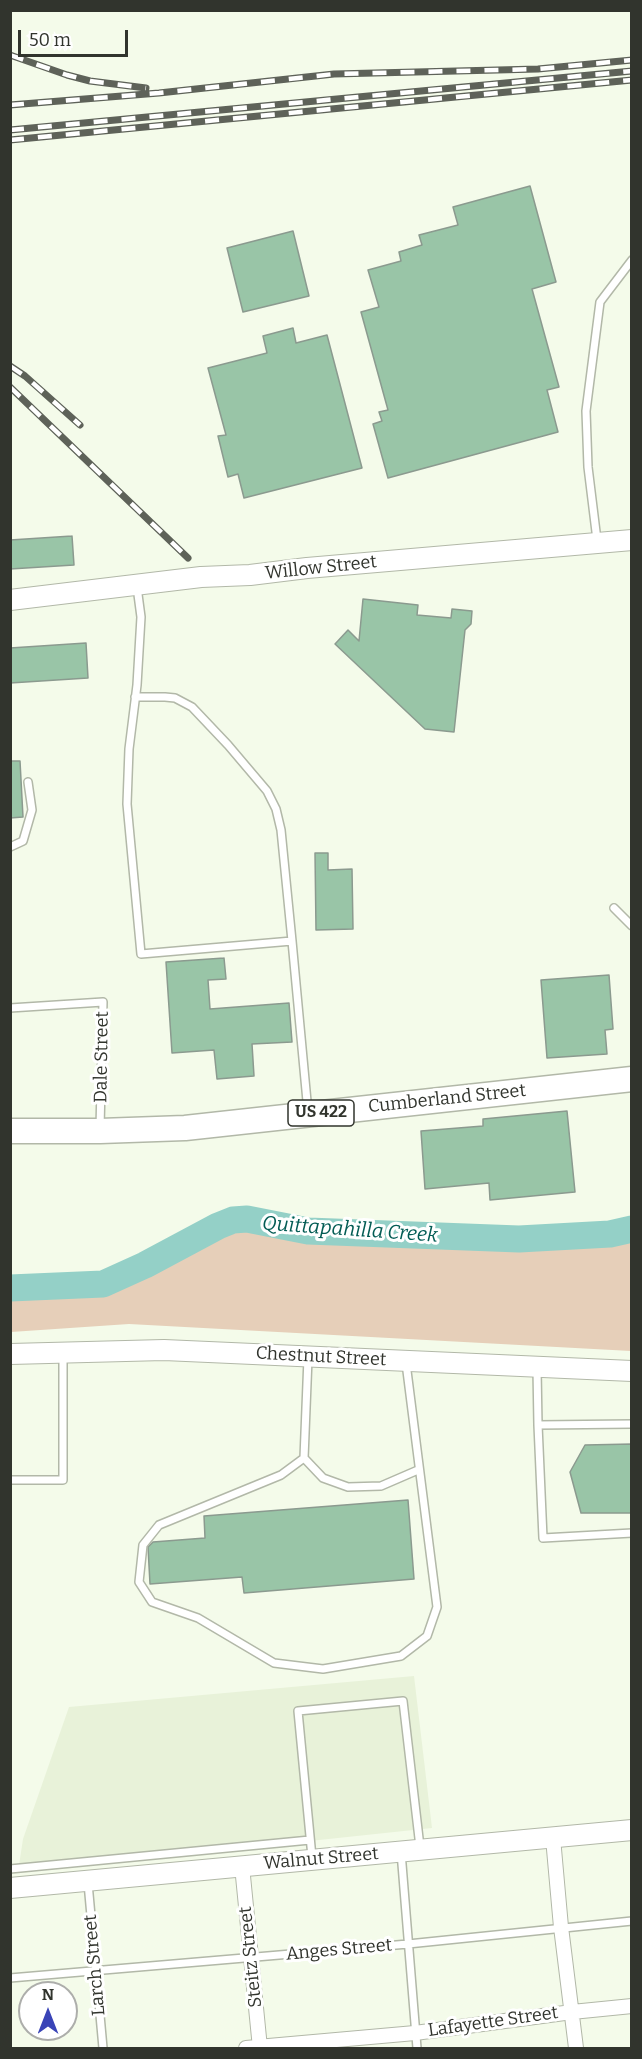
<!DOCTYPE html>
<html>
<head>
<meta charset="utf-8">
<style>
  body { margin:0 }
  #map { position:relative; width:642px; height:2059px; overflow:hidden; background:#f4fbea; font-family:Bitter,serif }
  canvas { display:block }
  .frame { position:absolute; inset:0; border:12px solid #31342d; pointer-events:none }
  .north { position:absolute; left:18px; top:1981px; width:60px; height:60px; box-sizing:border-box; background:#fff; border:2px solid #adaeab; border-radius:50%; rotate:0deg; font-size:16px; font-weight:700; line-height:24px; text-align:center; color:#31342d }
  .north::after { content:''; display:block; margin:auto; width:21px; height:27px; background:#3a44b7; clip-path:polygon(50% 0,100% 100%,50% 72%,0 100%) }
  .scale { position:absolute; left:18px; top:30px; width:110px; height:27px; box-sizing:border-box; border:3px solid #31342d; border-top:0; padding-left:8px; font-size:18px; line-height:21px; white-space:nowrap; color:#31342d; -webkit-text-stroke:4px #fff; paint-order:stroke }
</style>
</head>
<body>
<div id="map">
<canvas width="642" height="2059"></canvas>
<div class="frame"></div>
<div class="north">N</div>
<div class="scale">50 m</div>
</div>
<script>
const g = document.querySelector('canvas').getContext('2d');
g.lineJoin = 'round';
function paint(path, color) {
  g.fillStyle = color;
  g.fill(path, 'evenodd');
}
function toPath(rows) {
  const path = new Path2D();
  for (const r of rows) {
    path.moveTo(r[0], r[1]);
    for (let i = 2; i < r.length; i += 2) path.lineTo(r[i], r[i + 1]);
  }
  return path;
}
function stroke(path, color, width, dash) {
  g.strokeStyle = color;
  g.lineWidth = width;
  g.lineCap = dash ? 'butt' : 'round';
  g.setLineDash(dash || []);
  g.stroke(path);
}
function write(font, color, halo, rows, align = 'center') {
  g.font = font + ' Bitter,serif';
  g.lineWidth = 6;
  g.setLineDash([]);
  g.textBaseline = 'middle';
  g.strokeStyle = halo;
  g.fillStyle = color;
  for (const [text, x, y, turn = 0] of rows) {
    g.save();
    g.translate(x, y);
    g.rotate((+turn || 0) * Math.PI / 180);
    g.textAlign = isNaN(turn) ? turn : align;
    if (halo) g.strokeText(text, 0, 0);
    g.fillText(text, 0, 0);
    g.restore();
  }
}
const built = toPath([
  [414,1676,432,1828,18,1872,23,1839,69,1707]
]);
const green = toPath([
  [243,1228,308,1239,527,1248,611,1242,631,1236,631,1351,129,1324,11,1332,11,1299,105,1293,227,1231]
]);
const river = toPath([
  [10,1288,103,1284,145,1265,218,1226,233,1220,247,1219,308,1231,519,1239,610,1234,632,1229]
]);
const building = toPath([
  [530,186,556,282,532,289,559,387,547,390,558,432,388,478,373,424,382,421,379,412,388,410,361,312,379,307,368,270,401,261,399,252,422,245,419,235,458,225,453,207,530,186],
  [293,231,309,296,243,312,227,248,293,231],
  [293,328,296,343,327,335,362,468,244,498,238,474,228,477,218,436,226,435,208,368,267,353,263,336,293,328],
  [72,536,74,565,10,569,10,540,72,536],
  [363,599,418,605,417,615,451,618,452,609,472,611,471,624,465,630,454,732,425,729,335,644,348,630,359,641,363,599],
  [86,643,88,678,10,683,10,648,86,643],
  [10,761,20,761,23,817,10,818,10,761],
  [315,853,328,853,328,870,352,869,353,929,316,930,315,853],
  [224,958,226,979,208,980,210,1009,289,1003,292,1042,252,1044,254,1076,217,1079,214,1050,172,1053,166,962,224,958],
  [609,975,613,1029,605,1030,607,1054,547,1058,541,980,609,975],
  [567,1111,575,1192,490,1200,489,1183,425,1189,421,1131,483,1126,483,1119,567,1111],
  [632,1444,632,1513,581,1513,570,1472,585,1445,632,1444],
  [408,1500,414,1579,244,1593,242,1577,150,1584,148,1547,153,1542,205,1538,204,1516,408,1500]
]);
const lane = toPath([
  [597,540,588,467,586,411,600,302,632,260],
  [137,587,141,617,137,685,129,749,127,804,141,954,292,941,308,1112],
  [135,697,165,697,175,698,192,707,228,745,267,791,276,809,281,830,292,941],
  [10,847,23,841,32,810,28,782],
  [614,908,632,926],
  [10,1008,103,1002,100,1128],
  [308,1358,304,1458,281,1475,159,1525,143,1545,139,1582,152,1602,198,1618,274,1663,323,1669,401,1656,427,1636,437,1607,406,1363],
  [537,1369,538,1425,632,1424],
  [538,1425,543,1538,632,1533],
  [304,1458,323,1478,348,1487,381,1486,418,1470],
  [10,1480,63,1480,63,1355],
  [401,1852,417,2048],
  [312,1857,298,1711,403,1701,420,1847],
  [10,1869,310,1840],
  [88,1883,103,2048],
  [10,1978,408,1944,632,1921]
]);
const street = toPath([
  [553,1838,561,1927,576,2048],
  [242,1866,260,2048],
  [246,2048,415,2033,572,2012,632,2006]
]);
const secondary = toPath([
  [10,600,201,577,250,575,307,568,632,540],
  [10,1354,164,1350,632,1371],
  [10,1888,632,1830]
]);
const highway = toPath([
  [10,1131,100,1131,185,1128,632,1079]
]);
const rail = toPath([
  [10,55,67,75,90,81,146,88],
  [10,105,159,93,334,74,538,69,632,60],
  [10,130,632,71],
  [10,140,632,80],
  [10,366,25,376,80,425],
  [10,387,188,558]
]);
const shields = [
  [321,1113,66]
];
const shieldNames = [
  ["US 422",321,1113]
];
const streetNames = [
  ["Willow Street",321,568,-6],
  ["Dale Street",102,1057,-89],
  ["Cumberland Street",447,1099,-6],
  ["Chestnut Street",321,1357,3],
  ["Walnut Street",321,1859,-5],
  ["Anges Street",339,1950,-5],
  ["Steitz Street",251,1957,-96],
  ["Larch Street",95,1965,-95],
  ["Lafayette Street",493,2022,-8]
];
const waterNames = [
  ["Quittapahilla Creek",350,1230,4]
];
paint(built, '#e8f2d9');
paint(green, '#e6cfb9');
stroke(river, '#94d0c7', 27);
paint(building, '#99c5a7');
stroke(building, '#8b9a8f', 1.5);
stroke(lane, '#b2b8a8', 10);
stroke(street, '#b2b8a8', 16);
stroke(secondary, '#b2b8a8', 22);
stroke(highway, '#b2b8a8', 27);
stroke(lane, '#fff', 7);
stroke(street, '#fff', 14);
stroke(secondary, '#fff', 20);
stroke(highway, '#fff', 24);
stroke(rail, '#5e6259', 7);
stroke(rail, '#fff', 4.5, [14]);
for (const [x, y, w] of shields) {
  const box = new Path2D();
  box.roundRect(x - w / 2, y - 13, w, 26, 4.5);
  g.fillStyle = '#fff';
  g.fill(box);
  stroke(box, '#31342d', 1.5);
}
write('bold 16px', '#31342d', null, shieldNames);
write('18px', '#31342d', '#fff', streetNames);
write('italic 20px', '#035c54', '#fff', waterNames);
</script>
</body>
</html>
